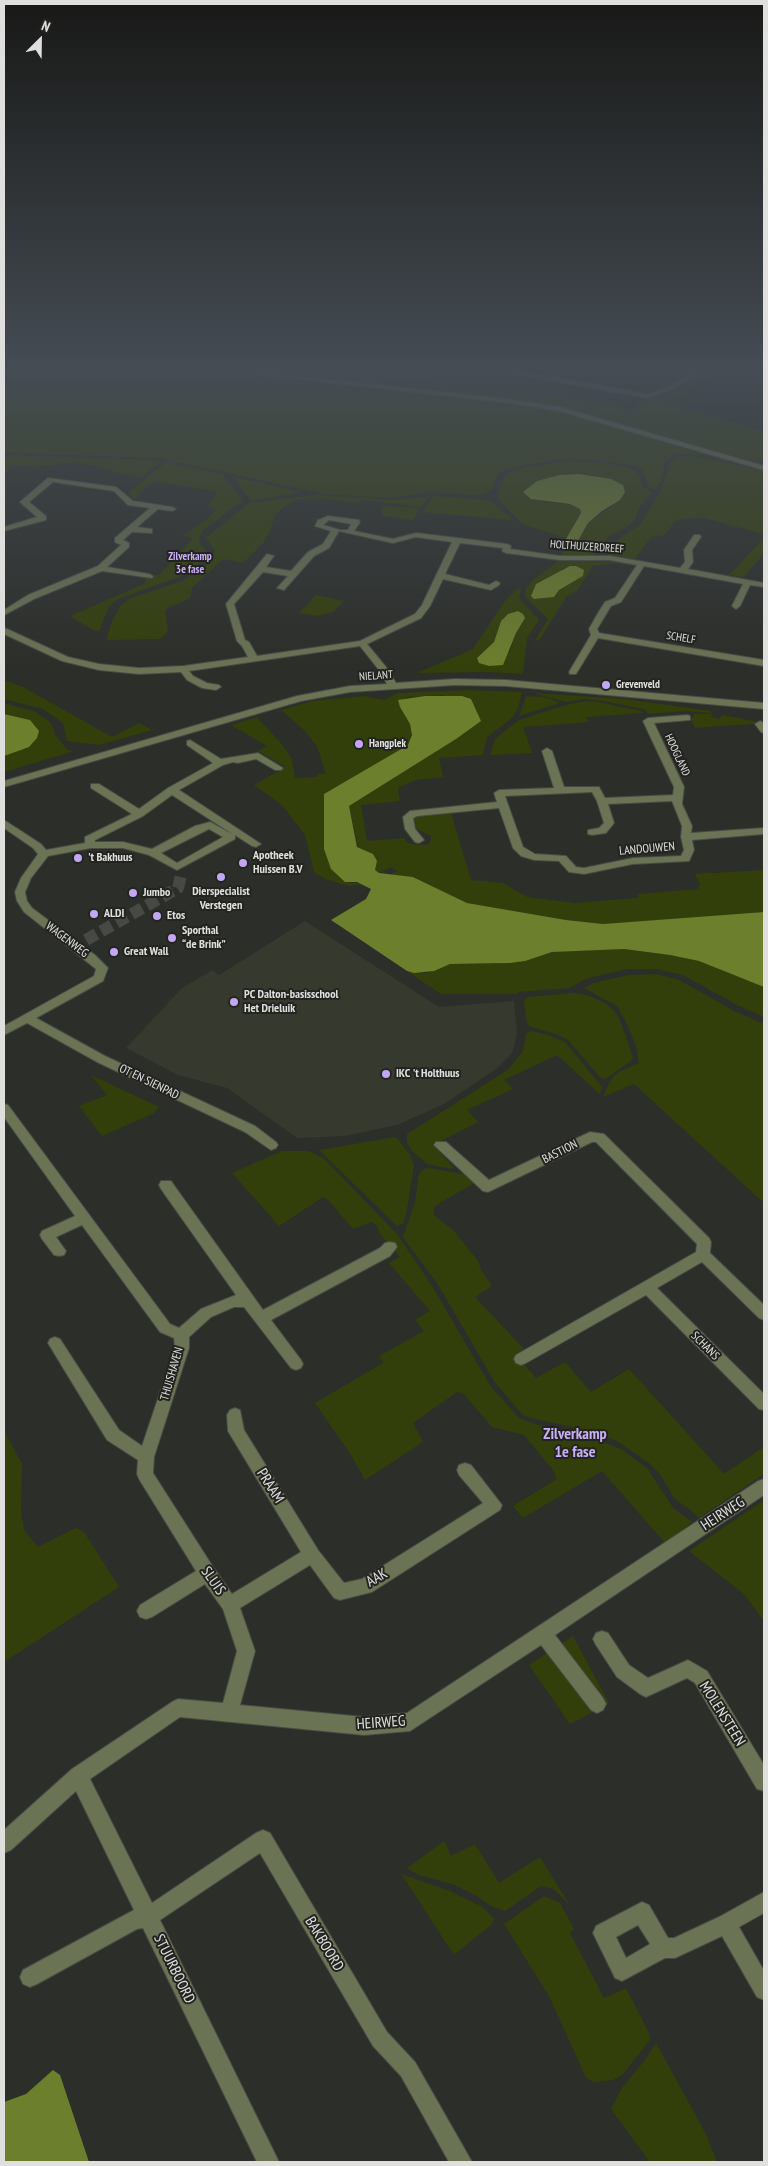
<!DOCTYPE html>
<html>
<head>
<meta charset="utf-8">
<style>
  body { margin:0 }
  #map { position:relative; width:768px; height:2166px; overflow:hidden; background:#2c2e29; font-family:"PT Sans Narrow",sans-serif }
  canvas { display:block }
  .frame { position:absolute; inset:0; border:5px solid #dfe0dd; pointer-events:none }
  .north { position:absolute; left:15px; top:15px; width:50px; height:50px; -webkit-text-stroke:4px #232420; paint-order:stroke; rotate:23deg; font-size:14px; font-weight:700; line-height:20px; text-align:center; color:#dfe0dd }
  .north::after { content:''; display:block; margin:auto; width:18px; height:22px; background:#dfe0dd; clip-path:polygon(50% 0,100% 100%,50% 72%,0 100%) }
</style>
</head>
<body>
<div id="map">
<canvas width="768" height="2166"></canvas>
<div class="frame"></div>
<div class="north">N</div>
</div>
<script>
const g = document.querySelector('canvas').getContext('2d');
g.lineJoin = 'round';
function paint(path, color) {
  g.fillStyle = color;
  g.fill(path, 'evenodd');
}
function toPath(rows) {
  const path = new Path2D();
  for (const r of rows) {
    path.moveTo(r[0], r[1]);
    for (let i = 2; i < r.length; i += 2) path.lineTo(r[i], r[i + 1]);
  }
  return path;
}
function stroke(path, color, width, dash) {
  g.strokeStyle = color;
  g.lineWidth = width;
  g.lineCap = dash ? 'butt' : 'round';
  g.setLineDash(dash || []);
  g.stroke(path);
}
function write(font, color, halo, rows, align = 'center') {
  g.font = font + ' "PT Sans Narrow",sans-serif';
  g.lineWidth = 4;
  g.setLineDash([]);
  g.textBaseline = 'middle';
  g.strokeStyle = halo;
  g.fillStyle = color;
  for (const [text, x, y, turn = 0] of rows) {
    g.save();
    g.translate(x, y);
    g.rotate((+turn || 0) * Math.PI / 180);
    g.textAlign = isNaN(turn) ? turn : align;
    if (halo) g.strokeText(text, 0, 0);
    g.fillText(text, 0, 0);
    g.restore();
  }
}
const built = toPath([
  [305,921,439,1007,514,1001,517,1035,512,1053,496,1069,444,1104,397,1125,345,1136,297,1138,227,1088,178,1075,126,1048,182,988,212,970,219,975]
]);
const green = toPath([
  [4,368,184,368,545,408,578,413,739,463,735,464,706,455,677,454,665,461,661,481,655,490,648,486,642,470,631,465,606,461,561,459,506,469,498,474,491,490,480,495,431,492,389,498,325,494,158,458,13,453,4,451,4,391,81,383,83,381,74,380,4,389],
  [208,368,373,368,406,375,410,372,491,386,573,396,630,410,653,396,665,393,710,368,726,368,669,403,764,432,764,459,756,461,738,460,561,408],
  [4,455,153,460,161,461,141,478,77,462,36,467,13,466,4,473],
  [692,456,764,470,764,534,704,518,681,519,675,521,665,535,651,537,635,559,607,554,617,540,640,525,659,494,671,461,680,457],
  [570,461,621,465,632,469,640,475,642,486,652,493,639,507,635,520,625,528,608,537,594,555,561,555,568,546,575,546,588,523,620,500,579,474,559,475,537,481,523,492,544,502,570,504,580,509,581,513,566,538,522,524,497,498,500,483,508,473,524,467],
  [166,462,222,474,242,499,237,505,203,530,199,537,199,543,207,552,202,560,194,568,187,574,118,599,109,606,99,631,93,630,70,616,144,584,146,578,160,574,193,538,182,535,204,522,216,510,207,506,218,492,157,482,152,482,134,499,128,493],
  [233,477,302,492,251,501],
  [316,495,398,500,430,496,421,507,361,500,358,503,325,499,295,500,282,508,274,517,271,529,264,542,243,563,223,559,192,588,190,598,166,609,165,611,168,631,163,637,158,639,106,640,112,622,121,605,131,598,182,581,211,562,215,550,206,538,245,506,249,503],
  [434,496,485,500,491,502,513,520,422,512],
  [389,506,398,507,420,509,413,520,383,516,381,510,382,507],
  [764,538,764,553,744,577,729,575],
  [604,558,636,564,635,566,614,563,593,566,577,591,566,597,540,639,534,642,548,619,526,598,525,590,533,580,560,560],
  [563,568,584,570,583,576,559,590,554,597,535,599,536,584,559,574],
  [521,588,519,598,539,620,527,638,523,674,486,672,417,673,473,649,504,602,517,589],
  [518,611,523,614,525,618,516,633,510,651,477,658,494,642,501,621,508,614],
  [316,595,344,601,333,612,317,616,299,613],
  [4,680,23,687,112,737,139,723,152,730,99,745,67,741,63,723,43,709,4,699],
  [469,690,522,692,518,708,513,717,487,737,483,755,439,758,443,777,416,780,398,788,400,801,361,805,367,841,405,838,405,841,410,844,427,845,431,840,431,836,413,827,414,816,422,814,451,813,471,880,503,883,527,897,575,903,637,898,639,894,698,889,700,885,695,874,764,870,764,912,603,924,566,920,467,903,414,877,390,875,397,871,391,867,379,873,375,870,377,861,373,854,358,847,349,806,456,739,444,695,407,697,400,707,410,724,412,735,409,745,324,794,345,882,363,884,349,886,325,879,314,872,305,835,282,805,254,785,286,767,258,751,267,746,231,725,264,715,257,718,280,742,287,751,292,760,295,778,317,777,317,774,326,774,317,746,304,730,282,711,272,713,312,701,365,696,384,700,398,693],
  [533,693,624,699,711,711,711,713,686,711,648,714,644,709,604,701,584,699,566,702],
  [526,696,548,698,560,703,519,716],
  [585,701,598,702,641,711,643,713,587,717,588,722,523,727,532,753,490,755,495,739,519,720,566,705],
  [4,703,34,711,51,723,55,734,67,750,74,751,4,772,4,756,6,756,30,720,4,714],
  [693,714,712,714,711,717,720,719,722,715,764,723,695,728,690,718,693,717],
  [624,949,670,955,699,961,764,987,764,1017,739,1006,683,975,656,969,627,969,588,978,569,988,518,992,517,994,441,994,407,971,426,973,450,964,496,964,560,951],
  [629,975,656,974,679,980,734,1011,764,1024,764,1203,634,1084,603,1097,609,1083,614,1076,621,1071,639,1063,636,1046,626,1022,617,1006,584,988,593,983],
  [574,993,587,995,607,1004,616,1013,621,1023,633,1057,631,1061,605,1079,600,1077,568,1040,556,1034,529,1026,527,1023,524,1001,527,997],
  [530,1031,546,1034,565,1042,602,1087,600,1094,557,1055,504,1080,513,1089,467,1110,478,1122,433,1145,453,1167,452,1169,427,1164,412,1151,407,1143,407,1134,508,1070,523,1051,526,1034],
  [91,1075,159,1107,154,1113,102,1136,79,1106,107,1095],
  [395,1137,397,1138,410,1155,414,1165,406,1215,403,1223,397,1226,319,1150],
  [282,1151,309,1151,323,1158,397,1234,432,1286,491,1387,519,1418,535,1424,591,1437,622,1450,647,1468,673,1508,692,1522,666,1544,602,1471,523,1518,513,1506,557,1479,553,1470,524,1435,492,1427,464,1394,457,1392,413,1423,423,1442,365,1480,351,1455,315,1403,383,1363,379,1356,424,1331,415,1320,430,1311,389,1263,400,1257,380,1234,377,1226,372,1222,353,1229,328,1200,323,1197,279,1226,232,1173],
  [429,1168,467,1175,474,1183,440,1203,434,1208,434,1215,454,1231,478,1261,481,1270,492,1286,475,1297,524,1349,515,1354,536,1378,565,1362,591,1392,629,1369,724,1474,764,1447,764,1474,699,1518,692,1511,675,1499,659,1473,649,1463,617,1441,596,1432,535,1419,523,1415,496,1384,437,1283,403,1237,415,1202,419,1174,424,1169],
  [4,1431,22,1464,21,1512,24,1530,38,1547,76,1528,84,1532,119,1587,4,1662],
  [764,1500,764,1621,744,1594,689,1551],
  [573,1636,609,1703,570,1724,529,1665],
  [444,1841,451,1856,475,1844,499,1883,540,1857,571,1907,554,1889,541,1886,505,1911,491,1906,477,1896,453,1884,419,1875,407,1868],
  [400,1872,404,1875,452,1892,481,1906,494,1918,492,1924,454,1955],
  [544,1896,560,1903,574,1929,570,1933,604,1998,626,1988,649,2033,650,2040,622,2075,613,2080,593,2082,586,2078,549,1996,504,1924],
  [656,2043,706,2134,717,2162,650,2162,611,2109,622,2088,645,2060]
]);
const water = toPath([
  [579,474,611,479,623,485,625,492,620,500,602,511,588,523,575,546,571,547,563,544,581,513,580,509,570,504,531,499,523,492,537,481,559,475],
  [570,566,576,566,584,570,583,576,559,590,554,597,534,599,531,596,536,584],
  [518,611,523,614,525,618,516,633,503,665,489,666,479,663,477,658,494,642,501,621,508,614],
  [425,696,462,696,471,699,481,721,456,739,349,806,357,847,373,854,377,861,375,870,379,873,413,877,467,903,566,920,603,924,764,912,764,987,699,961,670,955,624,949,552,952,525,961,510,963,450,964,434,971,414,973,407,971,331,920,366,899,371,889,357,882,345,882,331,869,324,849,324,794,408,745,412,735,410,724,400,707,398,700],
  [4,714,30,720,39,731,37,738,29,747,4,756],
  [53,2070,60,2075,89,2162,4,2162,4,2102,26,2094]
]);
const minorTunnel = toPath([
  [86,940,178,888,181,876]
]);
const minor = toPath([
  [197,368,220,368,509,399,560,407,764,466,764,470,559,411,509,403,197,368],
  [462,368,487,370,491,370,489,368,504,368,647,394,666,388,699,368,707,368,670,390,647,398,501,372,487,374,462,368],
  [48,478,116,487,133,501,172,507,176,509,172,511,158,509,137,527,152,529,152,533,132,532,123,540,129,543,129,547,107,567,149,574,153,576,152,578,102,571,34,599,4,615,4,610,28,595,98,566,121,545,115,542,115,538,150,508,128,505,114,491,53,482,29,502,46,516,46,520,4,531,4,527,37,517,20,502,48,478],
  [328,516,359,520,360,522,354,531,393,539,416,533,507,544,511,546,510,549,560,556,610,556,680,568,685,562,684,550,694,535,700,535,701,537,692,550,693,562,688,569,764,583,764,587,750,585,740,606,736,609,732,606,743,584,644,566,621,602,611,606,597,629,599,633,764,660,764,666,598,638,576,674,570,674,569,672,591,635,589,629,598,613,605,602,615,598,637,565,610,560,560,560,506,553,502,551,503,548,460,543,445,574,489,585,496,581,500,583,499,585,491,590,443,579,430,606,421,618,367,644,386,667,396,683,455,679,506,680,764,703,764,709,506,686,455,685,350,692,301,701,4,787,4,781,297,696,350,686,387,684,379,670,360,646,189,671,193,676,207,683,219,685,221,687,216,690,202,688,187,680,181,672,139,674,99,670,62,661,4,634,4,628,7,629,68,657,99,664,139,668,183,666,248,657,242,646,237,641,226,604,267,554,274,556,266,567,291,571,308,552,323,544,331,531,315,526,318,520,328,516],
  [329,520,351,524,348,530,340,530,323,525,329,520],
  [339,531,393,543,416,537,452,542,422,605,415,614,360,641,257,656,249,642,245,640,234,604,263,572,288,576,277,588,284,590,314,556,329,548,339,531],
  [687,715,690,716,690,720,654,723,684,787,682,804,692,826,691,833,764,828,764,834,692,840,694,850,689,861,633,864,584,874,569,872,559,861,534,860,521,856,513,848,499,808,417,816,413,818,415,829,424,840,419,843,415,842,405,829,403,817,410,811,497,802,494,793,499,790,554,788,542,751,547,748,552,751,564,787,599,787,605,798,673,795,674,787,643,721,648,718,687,715],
  [592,792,597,801,604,823,599,828,588,830,588,834,592,835,606,833,614,823,608,804,672,801,682,826,681,837,684,850,681,856,633,858,584,868,576,867,566,856,535,854,523,847,505,796,592,792],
  [760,721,764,723,764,733,761,732,755,724,760,721],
  [190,740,221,759,258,753,283,768,281,770,275,770,256,759,238,763,233,762,223,765,179,790,261,844,256,847,252,846,235,835,235,839,177,870,149,855,123,848,91,848,48,856,31,878,25,892,27,901,32,908,95,955,108,968,103,981,36,1018,105,1056,255,1126,276,1142,278,1145,276,1148,271,1150,245,1132,97,1062,27,1023,4,1035,4,1026,94,976,96,969,24,912,17,901,15,892,21,878,38,854,33,848,4,828,4,820,41,844,46,850,85,843,85,837,132,814,91,788,91,784,99,784,139,809,168,788,213,763,187,745,187,741,190,740],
  [172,795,234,835,210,822,195,826,152,849,123,842,95,842,95,840,143,816,172,795],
  [209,829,223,837,177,863,161,853,209,829],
  [4,1104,8,1105,170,1324,179,1328,201,1309,236,1295,161,1189,159,1185,161,1181,171,1181,263,1310,380,1248,385,1243,390,1242,395,1243,397,1247,390,1256,271,1320,301,1360,303,1364,301,1368,296,1370,291,1368,244,1307,234,1307,211,1317,189,1337,189,1348,154,1457,153,1473,213,1567,232,1594,301,1552,228,1431,227,1415,230,1410,235,1408,240,1410,244,1430,318,1550,344,1583,362,1579,483,1503,459,1475,457,1470,459,1465,465,1463,471,1465,502,1505,500,1510,372,1592,340,1600,334,1598,310,1565,240,1608,255,1651,240,1705,364,1717,407,1713,758,1481,764,1479,764,1495,555,1635,603,1698,606,1704,603,1710,597,1713,591,1710,541,1645,410,1731,364,1735,180,1717,90,1779,152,1903,256,1833,263,1830,270,1833,387,2032,415,2062,472,2162,449,2162,401,2076,373,2046,260,1853,160,1920,279,2162,257,2162,143,1928,137,1929,37,1984,30,1987,23,1984,20,1977,23,1970,134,1910,76,1791,11,1850,4,1853,4,1830,72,1769,172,1702,178,1699,223,1703,237,1651,223,1609,205,1584,152,1617,146,1619,140,1617,137,1611,140,1605,196,1571,139,1479,137,1474,138,1460,107,1440,48,1343,50,1339,55,1337,60,1339,119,1430,142,1446,175,1348,174,1338,160,1332,82,1225,56,1237,66,1251,64,1255,59,1256,54,1255,42,1239,40,1235,42,1231,75,1216,4,1117,4,1104],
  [590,1132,604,1134,709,1238,711,1242,710,1253,764,1305,764,1320,759,1318,702,1262,657,1288,764,1394,764,1410,759,1409,646,1295,526,1363,521,1365,516,1363,514,1359,516,1355,696,1252,697,1244,596,1142,592,1142,488,1192,483,1191,434,1145,436,1142,446,1142,489,1180,590,1132],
  [602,1631,608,1633,629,1665,648,1678,688,1660,707,1671,764,1765,764,1791,757,1789,695,1683,687,1678,646,1697,640,1694,617,1677,596,1645,593,1639,596,1633,602,1631],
  [764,1892,764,1913,739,1927,764,1971,764,2000,757,1997,722,1936,675,1958,665,1958,622,1981,615,1978,593,1933,596,1926,642,1902,649,1905,668,1938,674,1938,719,1917,764,1892],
  [638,1925,650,1944,626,1958,616,1937,638,1925]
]);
const markers = [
  [606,685,5,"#c3a7f2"],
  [359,744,5,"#c3a7f2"],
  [78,858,5,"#c3a7f2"],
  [243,863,5,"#c3a7f2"],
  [221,877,5,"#c3a7f2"],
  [133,893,5,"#c3a7f2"],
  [94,914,5,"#c3a7f2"],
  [157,916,5,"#c3a7f2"],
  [172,938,5,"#c3a7f2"],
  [114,952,5,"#c3a7f2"],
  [234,1002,5,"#c3a7f2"],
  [386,1074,5,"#c3a7f2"]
];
const farStreetnames = [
  ["HOLTHUIZERDREEF",587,547,4],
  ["SCHELF",681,638,9],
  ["NIELANT",376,676,-4],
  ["HOOGLAND",677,755,65]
];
const farNeighbourhoodnames = [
  ["Zilverkamp",190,557],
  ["3e fase",190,570]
];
const farPoinames = [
  ["Grevenveld",616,685],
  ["Hangplek",369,744]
];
const streetNames = [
  ["LANDOUWEN",647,849,-5],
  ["WAGENWEG",67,940,37],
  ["OT EN SIENPAD",149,1082,26],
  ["BASTION",560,1152,-27],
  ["SCHANS",705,1346,45],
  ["THUISHAVEN",172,1374,-74]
];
const poiNames = [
  ["Apotheek",253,856],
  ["Huissen B.V",253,870],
  ["'t Bakhuus",88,858],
  ["Dierspecialist",221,892,"center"],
  ["Verstegen",221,906,"center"],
  ["Jumbo",143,893],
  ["ALDI",104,914],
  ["Etos",167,916],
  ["Sporthal",182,931],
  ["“de Brink”",182,945],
  ["Great Wall",124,952],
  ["PC Dalton-basisschool",244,995],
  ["Het Drieluik",244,1009],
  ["IKC 't Holthuus",396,1074]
];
const nearStreetnames = [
  ["PRAAM",270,1486,58],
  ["HEIRWEG",723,1514,-33],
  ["AAK",377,1578,-30],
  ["SLUIS",213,1581,55],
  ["MOLENSTEEN",722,1714,58],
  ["HEIRWEG",381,1723,-4],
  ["BAKBOORD",324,1944,59],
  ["STUURBOORD",174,1969,64]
];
const nearNeighbourhoodnames = [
  ["Zilverkamp",575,1434],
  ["1e fase",575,1452]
];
paint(built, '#36392e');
paint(green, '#333f0a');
paint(water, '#6c7f2c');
stroke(minorTunnel, '#474944', 12, [12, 5.5]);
stroke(minor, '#494a46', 2);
paint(minor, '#6a7353');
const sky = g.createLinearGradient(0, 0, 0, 671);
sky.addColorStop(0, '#181917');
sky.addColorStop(0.55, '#454c54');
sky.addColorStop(1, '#454c5400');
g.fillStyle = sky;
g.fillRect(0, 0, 768, 671);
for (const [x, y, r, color] of markers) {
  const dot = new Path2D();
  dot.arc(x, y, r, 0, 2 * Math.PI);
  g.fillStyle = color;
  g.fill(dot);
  stroke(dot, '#232420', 2);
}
write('11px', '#dfe0dd', '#232420', farStreetnames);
write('bold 11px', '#c9aff5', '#232420', farNeighbourhoodnames);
write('bold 11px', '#dfe0dd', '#232420', farPoinames, 'left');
write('12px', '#dfe0dd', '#232420', streetNames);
write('bold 12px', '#dfe0dd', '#232420', poiNames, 'left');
write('15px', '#dfe0dd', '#232420', nearStreetnames);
write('bold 16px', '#c9aff5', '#232420', nearNeighbourhoodnames);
</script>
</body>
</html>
